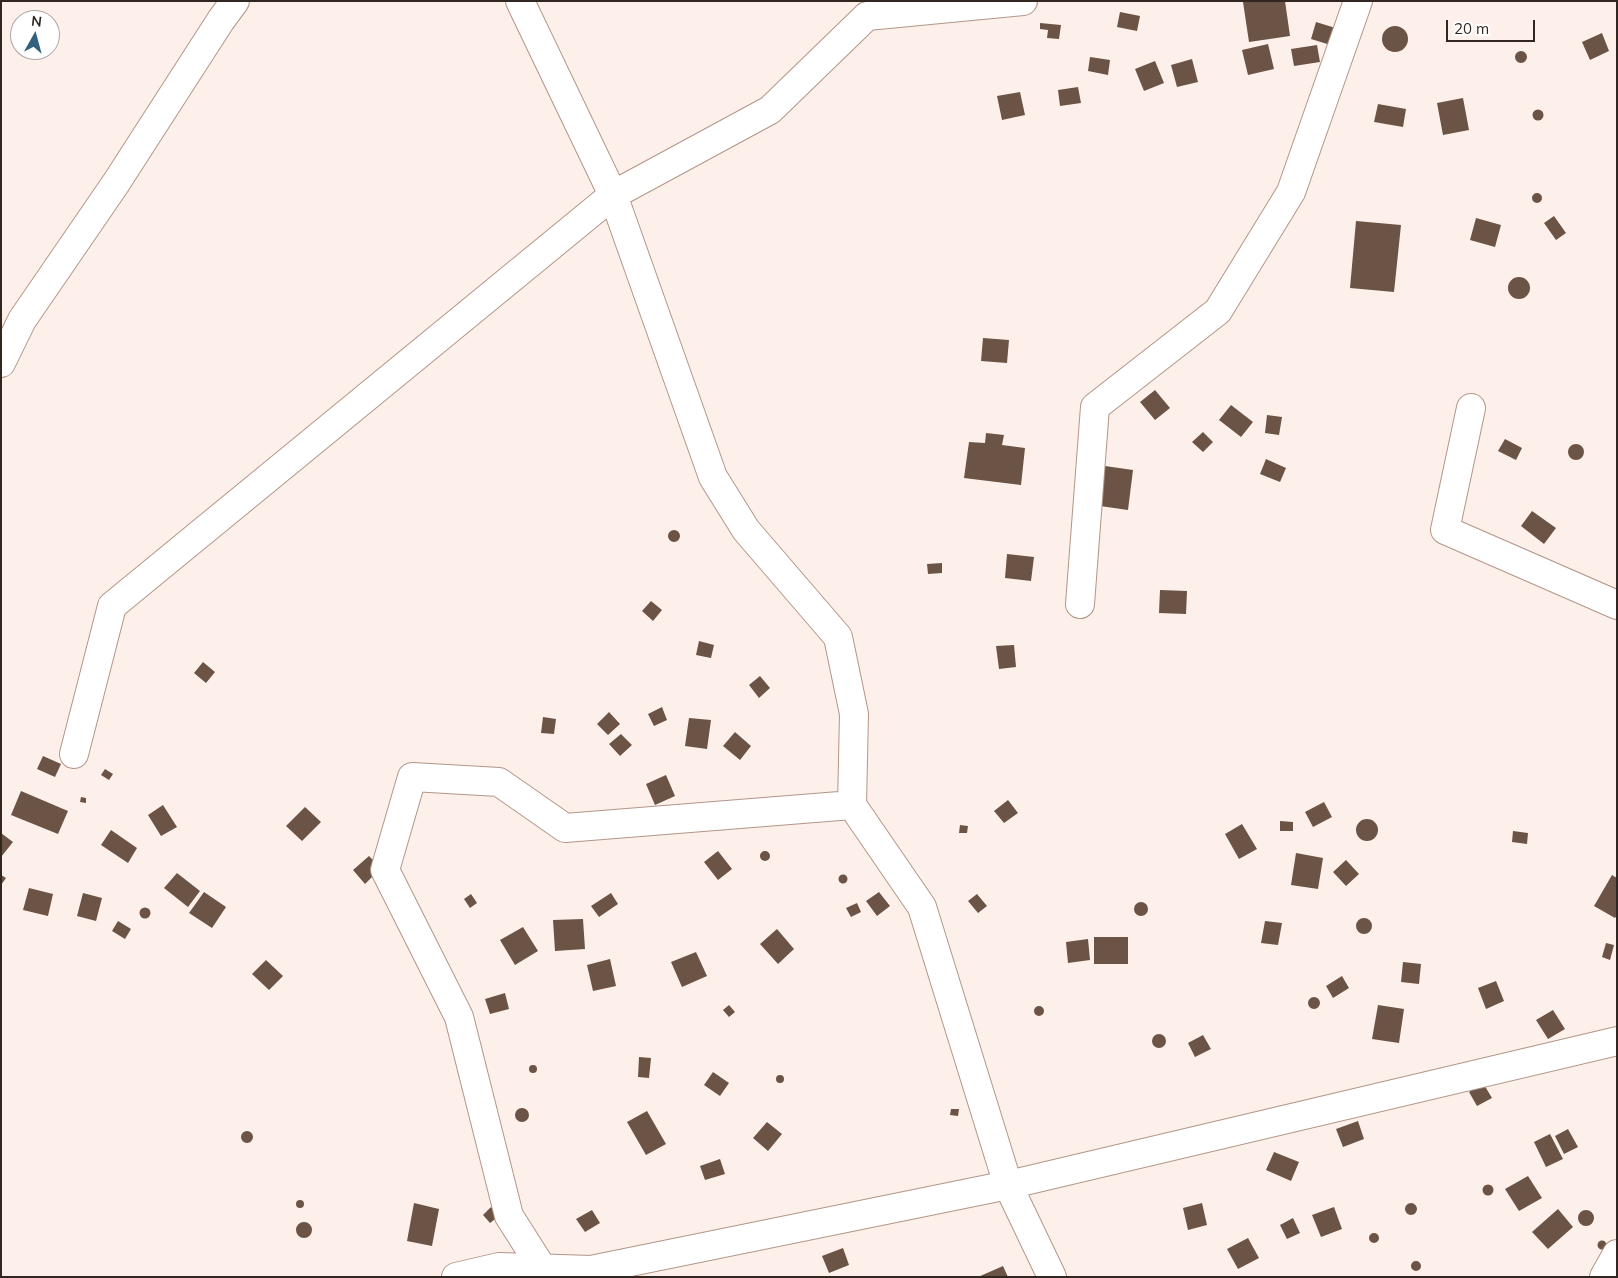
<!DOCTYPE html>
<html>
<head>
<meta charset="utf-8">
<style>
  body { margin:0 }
  #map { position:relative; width:1618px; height:1278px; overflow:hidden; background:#fdf0ea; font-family:Mulish,sans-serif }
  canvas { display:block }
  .frame { position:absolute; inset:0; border:2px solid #312620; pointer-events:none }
  .north { position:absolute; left:10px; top:10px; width:50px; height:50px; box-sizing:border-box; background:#fff; border:1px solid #ada8a6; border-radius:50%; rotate:7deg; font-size:14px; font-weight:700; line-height:20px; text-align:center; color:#312620 }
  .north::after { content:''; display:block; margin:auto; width:18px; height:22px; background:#31617f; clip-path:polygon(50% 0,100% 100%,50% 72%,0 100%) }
  .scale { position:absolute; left:1446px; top:20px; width:89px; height:22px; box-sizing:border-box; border:2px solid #312620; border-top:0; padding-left:6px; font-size:15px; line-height:18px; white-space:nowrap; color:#312620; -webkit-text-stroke:4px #fff; paint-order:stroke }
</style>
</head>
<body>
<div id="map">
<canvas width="1618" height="1278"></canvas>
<div class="frame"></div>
<div class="north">N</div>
<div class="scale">20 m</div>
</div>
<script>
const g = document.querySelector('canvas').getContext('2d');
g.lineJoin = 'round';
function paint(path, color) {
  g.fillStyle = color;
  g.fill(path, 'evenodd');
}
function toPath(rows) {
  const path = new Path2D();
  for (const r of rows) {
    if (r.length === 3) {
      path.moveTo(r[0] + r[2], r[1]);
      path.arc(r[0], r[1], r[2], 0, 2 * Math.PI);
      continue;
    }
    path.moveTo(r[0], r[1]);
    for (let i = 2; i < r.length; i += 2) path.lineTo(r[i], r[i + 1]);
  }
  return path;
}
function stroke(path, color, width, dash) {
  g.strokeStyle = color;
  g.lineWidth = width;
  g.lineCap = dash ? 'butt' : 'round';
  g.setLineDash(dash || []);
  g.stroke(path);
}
const building = toPath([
  [1285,1,1290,36,1249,42,1243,2],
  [1120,12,1140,16,1137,31,1117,27],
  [1316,22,1342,30,1337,47,1311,39],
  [1040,23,1061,25,1059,39,1047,38,1048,30,1040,29],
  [1395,39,13],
  [1602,33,1609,51,1590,60,1582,42],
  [1268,44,1274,69,1248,75,1242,50],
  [1317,45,1320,62,1294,66,1291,49],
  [1521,57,6],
  [1090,57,1110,60,1108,75,1088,71],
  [1192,59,1198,82,1177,87,1171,65],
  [1155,61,1164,83,1144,91,1135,69],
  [1078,87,1081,103,1060,106,1058,90],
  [1020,92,1025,115,1002,120,997,96],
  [1463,98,1469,130,1443,135,1437,103],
  [1378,104,1406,109,1403,127,1374,122],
  [1538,115,5.5],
  [1537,198,5],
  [1554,216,1566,233,1556,240,1544,223],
  [1476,218,1501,225,1495,247,1470,240],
  [1356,221,1401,225,1394,292,1350,288],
  [1519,288,11],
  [983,338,1009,340,1007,363,981,361],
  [1155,390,1170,408,1155,420,1140,402],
  [1231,405,1253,422,1241,437,1219,420],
  [1267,415,1282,417,1279,435,1265,433],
  [1203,432,1213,442,1203,452,1192,442],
  [986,433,1004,435,1002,445,1025,448,1021,485,964,478,969,442,985,443],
  [1505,439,1522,448,1516,460,1498,451],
  [1576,452,8],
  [1266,459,1286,468,1280,482,1260,474],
  [1105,466,1133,470,1128,510,1100,506],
  [1532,511,1556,528,1544,544,1521,526],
  [674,536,6],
  [1007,554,1034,557,1031,581,1005,578],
  [942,563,942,573,928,574,927,564],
  [1160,590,1187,591,1186,614,1159,613],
  [651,601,662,610,653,621,642,611],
  [699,641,714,645,711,658,696,655],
  [1014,645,1016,667,999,669,996,646],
  [203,662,215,672,206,683,194,673],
  [760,676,770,688,759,698,749,685],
  [662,707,667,720,654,726,648,714],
  [609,712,620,724,608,735,597,724],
  [543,717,556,719,554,734,541,733],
  [689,718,711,720,707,749,685,746],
  [735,732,751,746,740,760,723,746],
  [621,734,632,745,620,756,609,744],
  [43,756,61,764,55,777,37,769],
  [105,769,113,774,109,780,101,775],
  [666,775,675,796,655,805,646,784],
  [21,791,68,811,58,834,11,815],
  [81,797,86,798,86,803,80,802],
  [1008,800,1018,813,1004,823,994,811],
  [1324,802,1332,817,1313,827,1305,812],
  [163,805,177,827,161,836,148,815],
  [305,807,321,822,302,841,286,826],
  [1367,830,11],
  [1280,821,1293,822,1293,831,1280,831],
  [1242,824,1257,849,1239,859,1225,834],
  [960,825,968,826,967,833,959,833],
  [111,830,137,848,128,863,101,845],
  [1513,831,1528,833,1527,844,1512,842],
  [1,833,13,842,1,857],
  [765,856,5],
  [718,851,732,869,718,880,704,862],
  [1296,853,1323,858,1318,889,1291,885],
  [369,856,381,868,365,884,353,870],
  [1346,860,1359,874,1346,886,1333,872],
  [177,873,200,891,188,907,164,888],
  [843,879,4.5],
  [1,875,6,878,1,885],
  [1612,875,1617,878,1617,915,1615,918,1594,906],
  [29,888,53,894,48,916,23,910],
  [204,892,226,907,212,928,189,913],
  [879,892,890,906,877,916,866,901],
  [83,893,102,898,96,921,77,916],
  [611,893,618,904,599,917,591,906],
  [471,894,477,903,470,908,464,899],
  [977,894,987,906,978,913,968,901],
  [1141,909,7],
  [857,903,861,912,851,917,846,908],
  [145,913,5.5],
  [1364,926,8],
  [583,919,585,949,555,951,553,920],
  [118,921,131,929,125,939,112,931],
  [1265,921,1282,923,1278,945,1261,943],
  [523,927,538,951,515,965,500,940],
  [777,929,794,949,778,964,760,944],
  [1094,937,1128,937,1128,964,1094,964],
  [1088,939,1090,960,1068,963,1066,942],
  [1606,943,1614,945,1610,960,1602,957],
  [696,952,707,976,682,987,671,962],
  [610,959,616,986,593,991,587,965],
  [266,960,283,976,269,990,252,974],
  [1403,962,1421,964,1419,984,1401,982],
  [1342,976,1349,988,1333,998,1326,986],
  [1496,981,1504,1001,1486,1009,1478,988],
  [505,993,509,1009,490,1014,485,999],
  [1314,1003,6],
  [729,1005,735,1012,729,1017,723,1010],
  [1378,1005,1404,1009,1399,1043,1372,1039],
  [1039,1011,5],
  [1553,1010,1565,1029,1548,1039,1536,1020],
  [1159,1041,7],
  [1203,1035,1211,1049,1195,1057,1188,1043],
  [639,1057,651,1058,649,1078,638,1077],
  [533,1069,4],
  [713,1072,729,1083,720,1096,704,1085],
  [780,1079,4],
  [1483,1083,1492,1098,1477,1106,1469,1092],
  [522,1115,7],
  [951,1109,959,1109,958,1116,950,1115],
  [647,1111,666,1144,646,1155,627,1122],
  [1358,1121,1364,1139,1343,1147,1336,1129],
  [767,1122,782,1134,768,1151,753,1138],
  [1568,1129,1578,1147,1564,1154,1555,1136],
  [247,1137,6],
  [1550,1134,1563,1159,1546,1167,1534,1142],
  [1274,1152,1299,1162,1291,1181,1266,1170],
  [720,1159,725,1174,705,1180,700,1166],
  [1528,1176,1542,1198,1519,1211,1505,1189],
  [1488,1190,5.5],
  [300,1204,4],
  [1411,1209,6],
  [414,1203,439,1209,432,1246,407,1241],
  [1202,1203,1207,1225,1188,1230,1183,1208],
  [491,1207,499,1216,490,1223,483,1215],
  [1334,1207,1342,1229,1321,1237,1312,1215],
  [1558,1209,1573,1227,1548,1249,1532,1232],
  [1586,1218,8],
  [592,1210,600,1223,585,1232,576,1219],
  [1293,1218,1300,1233,1287,1239,1280,1225],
  [304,1230,8],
  [1374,1238,5],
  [1248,1238,1259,1258,1238,1269,1227,1249],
  [1602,1245,4.5],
  [843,1248,849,1265,829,1273,822,1256],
  [1416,1266,5],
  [1003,1266,1008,1277,978,1277]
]);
const street = toPath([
  [520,1,613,195,713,477,746,530,838,637,854,714,852,805,922,907,1008,1185,1617,1041],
  [1,363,22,320,116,183,221,20,235,1],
  [1471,408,1445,530,1617,605],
  [1080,604,1095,407,1218,311,1291,192,1358,1],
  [74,754,112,606,613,195,770,110,867,16,1023,1],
  [542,1268,509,1216,459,1017,385,870,412,777,499,782,565,828,852,805],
  [456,1277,499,1267,591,1270,1008,1185,1052,1277],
  [1604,1277,1617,1254]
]);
paint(building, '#6b5345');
stroke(street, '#b29688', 30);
stroke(street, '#fff', 28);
</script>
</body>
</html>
